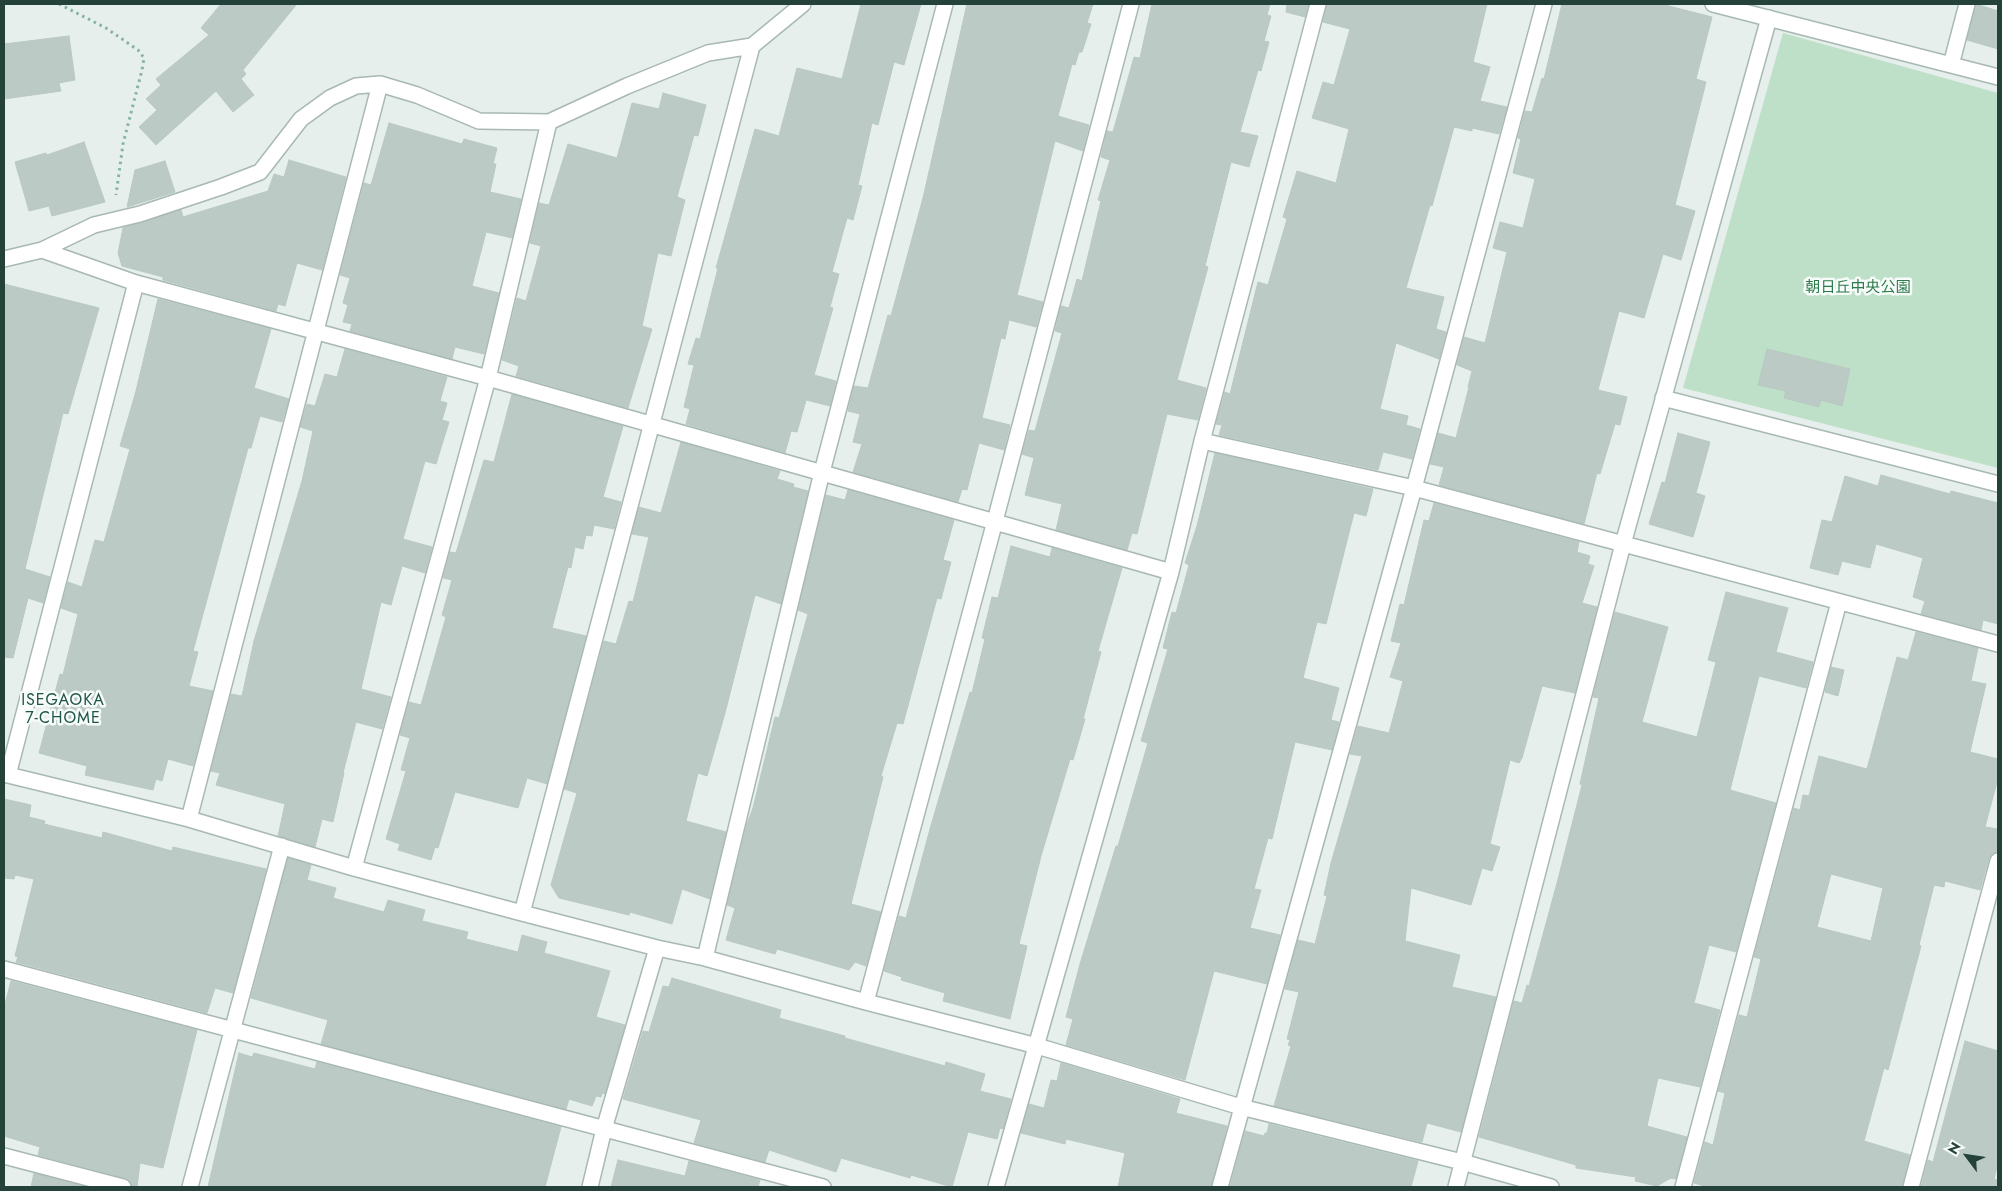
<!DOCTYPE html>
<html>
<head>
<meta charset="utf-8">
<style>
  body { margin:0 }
  #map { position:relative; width:2002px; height:1191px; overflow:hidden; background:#e6efeb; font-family:Jost,sans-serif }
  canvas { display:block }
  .frame { position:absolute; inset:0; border:5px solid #24423a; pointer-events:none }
  .north { position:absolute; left:1942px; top:1131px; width:50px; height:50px; -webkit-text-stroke:4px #f7fbf9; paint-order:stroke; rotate:301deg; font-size:14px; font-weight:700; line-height:20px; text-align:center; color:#24423a }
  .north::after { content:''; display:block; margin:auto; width:18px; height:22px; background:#24423a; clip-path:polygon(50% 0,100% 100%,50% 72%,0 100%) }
</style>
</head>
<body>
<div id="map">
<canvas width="2002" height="1191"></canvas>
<div class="frame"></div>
<div class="north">N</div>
</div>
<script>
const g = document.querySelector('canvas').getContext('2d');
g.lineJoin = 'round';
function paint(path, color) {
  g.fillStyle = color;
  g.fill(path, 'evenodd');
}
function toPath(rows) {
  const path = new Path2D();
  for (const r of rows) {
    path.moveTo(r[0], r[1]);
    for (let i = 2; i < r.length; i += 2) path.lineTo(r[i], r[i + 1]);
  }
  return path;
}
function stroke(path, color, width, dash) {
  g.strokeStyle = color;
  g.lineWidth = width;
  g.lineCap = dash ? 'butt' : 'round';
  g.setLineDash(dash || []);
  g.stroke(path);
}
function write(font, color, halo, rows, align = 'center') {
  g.font = font + ' Jost,"Noto Sans JP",sans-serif';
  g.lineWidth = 5;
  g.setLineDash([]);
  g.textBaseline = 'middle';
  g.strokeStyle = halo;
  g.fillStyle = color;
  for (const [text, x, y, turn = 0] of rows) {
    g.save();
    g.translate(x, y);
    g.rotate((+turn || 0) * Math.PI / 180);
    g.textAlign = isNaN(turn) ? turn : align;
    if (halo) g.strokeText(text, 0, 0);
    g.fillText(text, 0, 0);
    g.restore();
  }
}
const green = toPath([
  [1783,33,1998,93,1998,468,1683,388]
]);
const building = toPath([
  [221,4,297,4,243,70,246,74,241,79,254,95,233,112,216,91,156,145,139,127,157,110,146,99,161,85,156,79,209,35,201,28,221,4],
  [861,4,921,4,904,65,894,62,878,125,872,123,858,185,862,186,853,220,847,218,832,272,839,274,830,307,833,308,814,375,836,381,830,406,806,400,797,432,791,431,785,453,686,424,690,409,684,407,694,365,688,364,696,338,700,339,718,268,716,268,755,129,779,136,797,68,842,79,861,4],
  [967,4,1093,4,1087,23,1091,24,1082,52,1079,52,1075,65,1072,64,1058,116,1089,125,1083,151,1055,141,1017,295,1043,302,1036,327,1009,320,1005,339,1001,338,982,418,1010,425,1004,450,979,443,967,490,962,489,958,502,853,472,862,444,853,442,860,414,848,411,854,386,868,388,888,315,891,316,923,198,967,4],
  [1152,4,1270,4,1267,15,1271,16,1264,41,1269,42,1261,71,1258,70,1240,132,1258,136,1249,167,1231,162,1205,266,1208,267,1177,380,1206,388,1198,420,1167,414,1137,534,1132,533,1127,550,1056,530,1062,504,1025,495,1034,458,1022,454,1029,430,1035,431,1062,333,1055,331,1061,306,1069,308,1077,279,1082,281,1101,201,1098,200,1110,160,1101,157,1107,131,1113,132,1134,57,1140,58,1152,4],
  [1287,4,1308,4,1305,17,1286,12,1287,4],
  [1327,4,1487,4,1473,62,1490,67,1480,101,1507,107,1499,134,1472,128,1472,131,1454,127,1432,206,1430,205,1406,288,1444,297,1436,329,1446,332,1439,359,1396,343,1380,409,1408,416,1406,425,1420,429,1412,459,1383,452,1378,470,1219,435,1222,425,1216,424,1225,392,1230,394,1258,282,1268,285,1287,219,1283,217,1297,171,1336,183,1349,129,1312,118,1323,82,1334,85,1350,29,1323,22,1327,4],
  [1562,4,1661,4,1712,17,1696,79,1706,82,1675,205,1695,211,1681,260,1663,254,1644,318,1619,311,1598,390,1627,397,1620,425,1615,424,1600,474,1597,473,1584,524,1439,485,1444,467,1430,464,1438,433,1456,438,1469,387,1468,387,1472,371,1457,365,1464,337,1485,343,1507,252,1493,248,1500,222,1523,228,1535,179,1513,173,1521,139,1518,138,1525,111,1532,112,1542,78,1544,79,1562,4],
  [1976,4,1998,11,1998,49,1967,40,1976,4],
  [69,36,75,80,59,83,61,91,4,99,4,44,69,36],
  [663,93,706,105,698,136,694,135,677,197,685,200,671,256,658,253,642,326,652,329,628,408,516,376,519,366,502,360,517,298,526,301,541,246,530,243,539,203,549,205,568,144,617,158,632,103,659,109,663,93],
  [389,123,462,144,464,139,497,148,493,164,496,164,490,192,521,199,512,238,486,232,472,286,499,293,484,354,455,347,452,359,350,331,352,324,343,322,348,305,343,303,350,278,340,275,364,183,371,185,389,123],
  [84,142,105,202,52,216,49,206,29,211,15,162,46,153,47,155,84,142],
  [289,160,346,177,322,270,297,263,285,306,278,304,276,311,163,280,163,277,122,266,118,253,123,228,181,210,183,217,268,191,274,174,284,177,289,160],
  [165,161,175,192,127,207,135,170,165,161],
  [4,284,99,308,68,414,63,413,25,569,50,577,43,603,28,598,13,658,4,657,4,284],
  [158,299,271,329,254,388,289,399,282,422,260,416,251,448,248,448,193,651,198,652,189,686,213,691,193,766,168,759,162,781,156,779,153,790,85,775,87,766,39,753,60,674,63,675,78,614,61,608,68,582,82,587,95,540,104,542,130,449,120,446,136,391,158,299],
  [345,349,447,377,440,401,447,403,442,420,449,422,436,464,425,461,403,539,432,547,425,573,402,566,391,605,381,602,361,689,391,697,382,729,356,722,343,773,344,773,333,822,322,819,315,847,278,836,285,804,216,785,220,773,211,771,231,694,242,696,254,641,302,481,313,431,300,427,307,404,315,406,325,374,337,377,345,349],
  [1767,349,1850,369,1842,406,1821,400,1819,407,1784,398,1786,391,1758,385,1767,349],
  [512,394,623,426,603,497,621,502,614,529,594,525,592,536,586,535,583,549,575,547,571,568,568,567,552,628,586,636,547,784,527,778,518,808,455,792,438,848,435,847,431,860,398,850,400,844,386,839,406,771,401,770,410,738,400,735,409,702,421,705,446,617,442,615,452,580,443,578,450,552,456,553,484,460,494,462,512,394],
  [1678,433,1710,442,1696,493,1705,496,1693,537,1649,524,1662,482,1665,483,1678,433],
  [681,442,780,471,777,479,794,484,793,487,808,491,781,604,755,595,725,713,707,776,698,773,686,821,726,832,710,899,682,889,672,924,630,912,629,915,559,898,551,885,577,793,564,789,604,641,616,644,629,601,633,602,649,537,632,534,639,507,661,513,681,442],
  [1215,453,1373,489,1366,516,1354,513,1326,624,1317,622,1303,678,1339,688,1331,720,1339,722,1332,750,1295,742,1272,839,1268,838,1254,889,1261,890,1250,928,1280,935,1267,984,1214,971,1185,1080,1066,1045,1073,1019,1066,1017,1080,964,1116,846,1118,846,1148,743,1141,741,1168,649,1163,648,1172,612,1176,613,1189,565,1185,563,1197,526,1215,453],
  [1881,475,1950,494,1951,491,1998,503,1998,624,1983,620,1981,630,1921,614,1925,601,1913,597,1923,558,1876,544,1870,568,1842,561,1838,575,1810,568,1822,520,1832,522,1845,476,1878,486,1881,475],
  [848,490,954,520,943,560,951,562,941,599,937,598,903,724,897,723,881,776,883,777,851,904,881,912,866,966,855,962,849,970,777,949,775,954,726,940,735,908,727,905,747,824,753,808,775,717,779,718,808,614,798,610,826,495,845,500,848,490],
  [1434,503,1579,542,1577,552,1590,556,1588,564,1594,566,1582,603,1597,607,1575,693,1542,686,1522,758,1519,763,1510,760,1490,844,1500,847,1492,871,1482,868,1471,905,1411,888,1405,941,1460,955,1452,987,1496,997,1461,1132,1427,1123,1422,1142,1274,1106,1291,1046,1288,1045,1290,1040,1287,1039,1299,992,1285,989,1298,940,1315,944,1327,896,1324,895,1331,863,1362,756,1350,754,1358,726,1389,733,1403,681,1390,677,1401,643,1391,641,1400,604,1404,605,1424,520,1429,521,1434,503],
  [1011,546,1050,557,1052,548,1122,568,1098,651,1101,652,1083,719,1085,719,1073,760,1070,759,1041,856,1019,944,1027,946,1010,1019,943,1001,945,993,901,980,902,977,884,971,899,916,906,918,930,829,970,692,972,693,985,639,982,638,992,597,998,598,1011,546],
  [1726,592,1788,608,1776,652,1813,662,1806,688,1759,676,1730,790,1776,803,1736,952,1709,945,1694,1003,1720,1010,1700,1087,1658,1078,1647,1126,1687,1137,1676,1179,1671,1178,1657,1186,1635,1181,1636,1177,1576,1168,1576,1165,1479,1137,1514,1001,1522,1003,1527,985,1529,986,1557,883,1582,785,1580,784,1599,698,1593,697,1615,612,1668,627,1642,722,1697,737,1716,662,1708,660,1726,592],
  [1916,632,1978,648,1971,681,1986,684,1970,752,1998,759,1998,778,1985,827,1998,829,1998,852,1992,854,1989,858,1980,890,1945,881,1944,887,1934,885,1919,945,1921,946,1888,1070,1884,1068,1864,1141,1910,1155,1902,1187,1708,1187,1694,1183,1705,1142,1713,1145,1725,1093,1718,1091,1739,1015,1747,1017,1761,959,1754,957,1794,808,1800,810,1803,795,1809,796,1819,756,1867,769,1897,657,1908,660,1916,632],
  [1831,874,1883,888,1871,941,1817,927,1831,874],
  [1831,667,1844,670,1838,696,1825,692,1831,667],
  [4,799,31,805,29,817,45,821,44,824,102,838,103,832,172,851,173,847,266,869,233,993,215,988,207,1013,16,962,18,957,15,956,34,879,15,875,14,879,4,878,4,799],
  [288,858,311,865,307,880,336,888,333,898,384,912,388,900,425,910,422,921,468,932,466,939,518,952,522,935,547,942,544,953,610,971,596,1017,625,1025,605,1094,602,1093,601,1097,596,1096,592,1106,569,1099,566,1109,321,1044,328,1020,251,998,288,858],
  [672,978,781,1010,779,1018,845,1036,845,1038,945,1066,946,1062,985,1074,980,1091,1011,1099,1003,1129,1000,1128,997,1139,968,1132,952,1187,911,1175,910,1178,841,1158,836,1172,769,1150,765,1162,694,1143,701,1120,623,1099,643,1031,649,1032,663,986,669,987,672,978],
  [11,981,197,1030,163,1168,140,1163,137,1187,132,1187,130,1181,125,1178,38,1155,40,1147,4,1136,4,1008,11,981],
  [1965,1041,1998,1051,1998,1163,1994,1179,1997,1180,1996,1187,1921,1187,1928,1160,1933,1162,1965,1041],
  [239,1053,252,1057,254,1053,315,1069,317,1062,561,1127,545,1187,208,1187,239,1053],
  [1061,1063,1180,1099,1176,1113,1227,1126,1211,1187,1118,1187,1125,1153,1066,1139,1065,1144,1021,1133,1029,1104,1044,1108,1051,1080,1057,1081,1061,1063],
  [1269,1124,1418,1161,1411,1187,1230,1187,1245,1131,1264,1136,1265,1133,1267,1133,1269,1124],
  [618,1160,685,1176,689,1161,760,1180,758,1187,611,1187,618,1160],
  [34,1173,87,1187,31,1187,34,1173]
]);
const path = toPath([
  [59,4,106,28,138,50,144,58,142,70,123,144,116,195]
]);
const minor = toPath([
  [1713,4,1998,77],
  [1951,65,1967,4],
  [42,250,94,225,140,214,221,187,260,172,301,119,330,98,356,86,380,84,417,95,479,121,549,122,627,86,708,53,752,46,803,4],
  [4,259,42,250,136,283,488,378,1171,572],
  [1663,398,1998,484],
  [1202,441,1414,488,1998,644],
  [4,774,189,819,354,868,522,913,657,948,705,958,866,1002,1037,1046,1241,1107,1462,1162,1551,1187],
  [8,775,136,283],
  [189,819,380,84],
  [354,868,488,378,549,122],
  [522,913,752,46],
  [705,958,822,472,945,4],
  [4,969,823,1187],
  [866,1002,995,521,1131,4],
  [4,1156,123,1187],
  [190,1187,282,846],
  [590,1187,604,1129,657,948],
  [996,1187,1171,572,1202,441,1318,4],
  [1220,1187,1414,488,1544,4],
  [1456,1187,1623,544,1769,18],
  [1683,1187,1839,602],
  [1911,1187,1998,861]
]);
const parkNames = [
  ["朝日丘中央公園",1858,288]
];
const neighbourhoodNames = [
  ["ISEGAOKA",63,701],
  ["7-CHOME",63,719]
];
paint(green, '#bfe0c8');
paint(building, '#bbcac4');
stroke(building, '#b8c9c2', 1);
stroke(minor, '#a8b8b2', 18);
stroke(path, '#86b3a5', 3, [2.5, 4]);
stroke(minor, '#fff', 15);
write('15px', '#2d7a4b', '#f7fbf9', parkNames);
g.letterSpacing = '1px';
write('16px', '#1f5548', '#f7fbf9', neighbourhoodNames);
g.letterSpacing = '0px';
</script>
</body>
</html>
